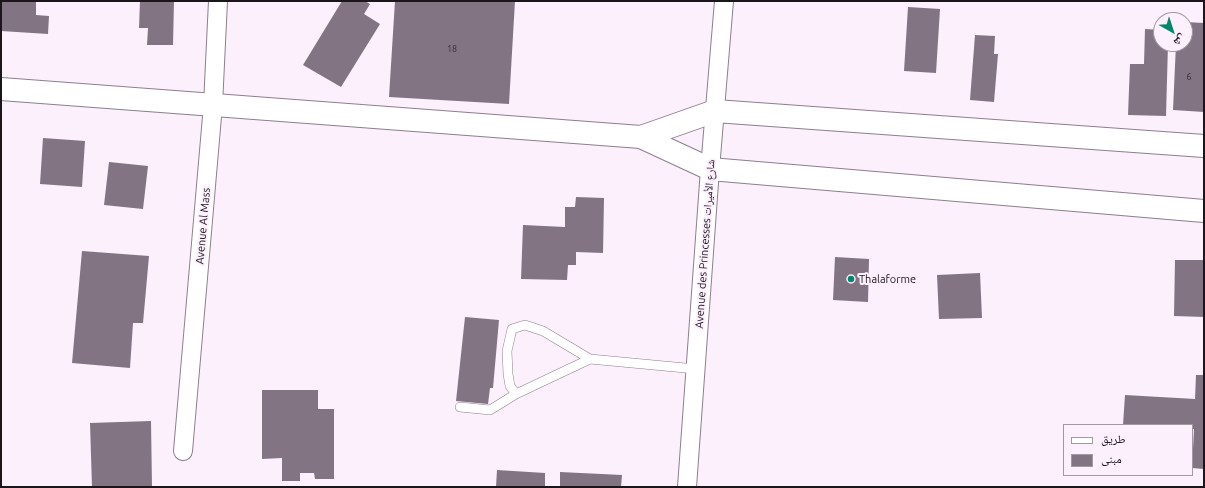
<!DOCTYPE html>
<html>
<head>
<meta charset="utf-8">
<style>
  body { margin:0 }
  #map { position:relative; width:1205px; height:488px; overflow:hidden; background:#fcf0fd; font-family:Ubuntu,"Noto Naskh Arabic",sans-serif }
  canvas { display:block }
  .frame { position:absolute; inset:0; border:2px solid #1b161c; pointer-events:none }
  .legend { position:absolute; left:1063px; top:424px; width:130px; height:52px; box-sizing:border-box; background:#fcf0fd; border:1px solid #a299a3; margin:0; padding:5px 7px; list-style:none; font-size:12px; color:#1b161c }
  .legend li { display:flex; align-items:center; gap:8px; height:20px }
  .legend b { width:20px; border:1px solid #a299a3 }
  .north { position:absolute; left:1153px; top:12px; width:40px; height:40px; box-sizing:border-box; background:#fcf0fd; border:1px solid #a299a3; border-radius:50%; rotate:141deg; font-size:11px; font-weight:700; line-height:16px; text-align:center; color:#1b161c }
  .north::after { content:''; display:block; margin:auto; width:14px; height:18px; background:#03876a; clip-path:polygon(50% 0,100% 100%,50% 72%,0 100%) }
</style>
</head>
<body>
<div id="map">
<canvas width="1205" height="488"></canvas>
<div class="frame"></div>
<ul class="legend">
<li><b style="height:5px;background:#fff"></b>طريق</li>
<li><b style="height:11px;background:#827483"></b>مبنى</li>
</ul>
<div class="north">ش</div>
</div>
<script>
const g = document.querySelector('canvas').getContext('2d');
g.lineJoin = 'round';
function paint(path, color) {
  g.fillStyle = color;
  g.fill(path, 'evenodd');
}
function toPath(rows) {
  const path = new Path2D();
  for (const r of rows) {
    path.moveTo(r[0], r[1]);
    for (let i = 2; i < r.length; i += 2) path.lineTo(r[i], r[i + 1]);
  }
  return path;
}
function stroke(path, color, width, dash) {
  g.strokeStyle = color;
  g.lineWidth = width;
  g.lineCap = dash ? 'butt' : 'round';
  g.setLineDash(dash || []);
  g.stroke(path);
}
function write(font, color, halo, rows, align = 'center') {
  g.font = font + ' Ubuntu,"Noto Naskh Arabic",sans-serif';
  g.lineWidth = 4;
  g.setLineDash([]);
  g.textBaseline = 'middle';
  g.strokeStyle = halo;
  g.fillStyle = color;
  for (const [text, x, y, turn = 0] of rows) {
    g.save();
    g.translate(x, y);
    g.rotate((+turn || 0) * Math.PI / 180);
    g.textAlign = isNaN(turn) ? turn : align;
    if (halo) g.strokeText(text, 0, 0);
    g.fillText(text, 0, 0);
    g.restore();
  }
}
const building = toPath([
  [1,1,36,1,36,15,49,16,48,34,1,31],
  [140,1,174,1,173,45,147,45,148,28,139,28],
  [342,1,365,1,370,4,364,14,380,24,341,87,303,65],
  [395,1,515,1,509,104,389,97],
  [908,7,940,9,936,73,904,71],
  [1185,22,1204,23,1204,112,1173,110,1176,44,1185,44],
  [1145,29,1161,30,1161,44,1168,44,1166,116,1128,115,1130,64,1144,64],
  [975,35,995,36,994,54,998,54,994,102,970,100],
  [43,138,85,141,82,187,40,184],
  [109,162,148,166,143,209,104,205],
  [576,197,604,198,603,253,576,252,576,265,568,265,567,280,521,279,523,225,565,227,565,207,575,207],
  [82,251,149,256,143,323,133,323,130,368,72,363],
  [835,257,869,259,868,302,833,300],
  [1175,260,1204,260,1204,317,1174,316],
  [980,273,982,318,939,319,937,275],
  [465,317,499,320,493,388,490,388,488,404,456,401],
  [1196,375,1204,375,1204,469,1192,468,1194,429,1192,429,1192,425,1123,425,1125,395,1195,399],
  [262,390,318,390,318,409,334,409,334,479,315,479,314,473,300,473,300,481,282,481,282,458,262,459],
  [151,421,152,487,92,487,90,423],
  [497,470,545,473,545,487,496,487],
  [560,472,622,475,621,487,560,487]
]);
const service = toPath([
  [516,394,510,386,508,374,507,351,512,329,525,325,543,331,590,359],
  [460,407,490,410,516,394,590,359,696,369]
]);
const minor = toPath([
  [183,451,213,105,218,1],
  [687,487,710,169,724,1]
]);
const tertiary = toPath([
  [1,89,641,137,710,169,1204,211],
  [641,137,715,111,1204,146]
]);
const markers = [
  [851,279,4,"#03876a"]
];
const numberNames = [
  ["18",452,49],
  ["6",1189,77]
];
const streetNames = [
  ["Avenue Al Mass",203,226,-85],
  ["Avenue des Princesses شارع الأميرات",705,244,-86]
];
const poiNames = [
  ["Thalaforme",859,279]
];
paint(building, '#827483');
stroke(service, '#8c7f8d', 10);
stroke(minor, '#8c7f8d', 20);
stroke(tertiary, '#8c7f8d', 24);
stroke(service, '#fff', 9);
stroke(minor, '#fff', 18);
stroke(tertiary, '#fff', 22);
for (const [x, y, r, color] of markers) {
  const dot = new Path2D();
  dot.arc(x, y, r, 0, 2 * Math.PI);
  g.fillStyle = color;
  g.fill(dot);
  stroke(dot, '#fcf0fd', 1.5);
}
write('9px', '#352e36', null, numberNames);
write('11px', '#1b161c', '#fcf0fd', streetNames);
write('11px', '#1b161c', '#fcf0fd', poiNames, 'left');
</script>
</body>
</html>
